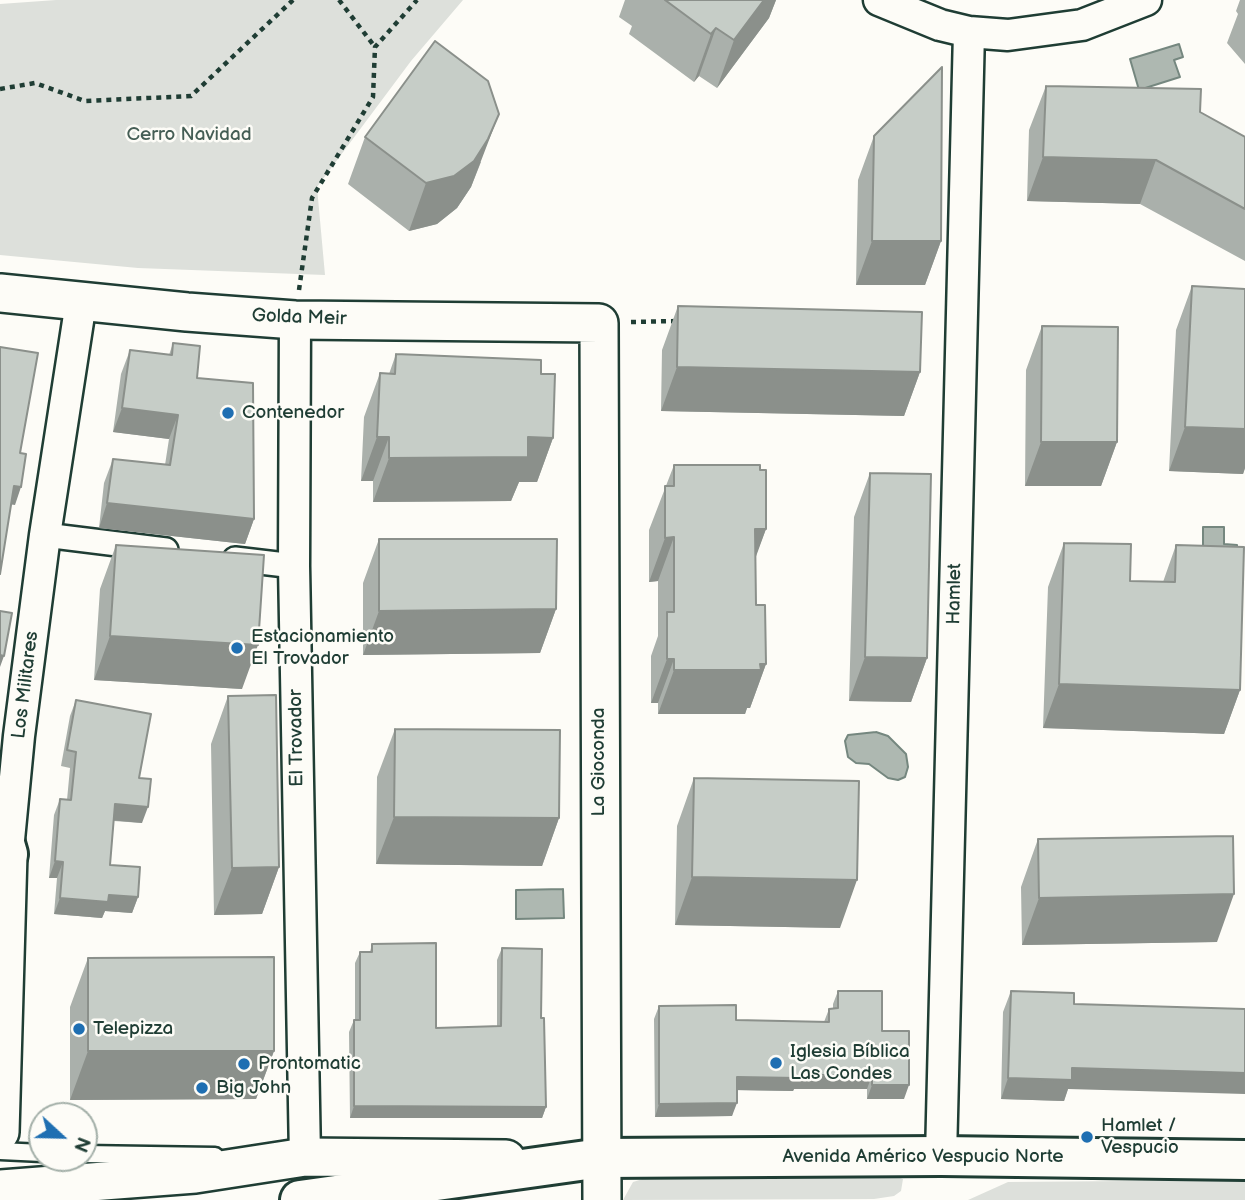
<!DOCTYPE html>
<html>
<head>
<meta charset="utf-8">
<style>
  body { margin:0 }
  #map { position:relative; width:1245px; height:1200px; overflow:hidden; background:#fdfcf7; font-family:"Balsamiq Sans",sans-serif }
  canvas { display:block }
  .north { position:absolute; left:28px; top:1102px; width:70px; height:70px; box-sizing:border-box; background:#fdfcf7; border:2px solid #a4b0a9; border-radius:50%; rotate:112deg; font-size:19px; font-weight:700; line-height:28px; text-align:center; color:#1f3d34 }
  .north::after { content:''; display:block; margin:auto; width:24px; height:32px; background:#1f6fb2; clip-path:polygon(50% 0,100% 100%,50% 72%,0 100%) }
</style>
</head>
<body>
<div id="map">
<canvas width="1245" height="1200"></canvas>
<div class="north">N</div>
</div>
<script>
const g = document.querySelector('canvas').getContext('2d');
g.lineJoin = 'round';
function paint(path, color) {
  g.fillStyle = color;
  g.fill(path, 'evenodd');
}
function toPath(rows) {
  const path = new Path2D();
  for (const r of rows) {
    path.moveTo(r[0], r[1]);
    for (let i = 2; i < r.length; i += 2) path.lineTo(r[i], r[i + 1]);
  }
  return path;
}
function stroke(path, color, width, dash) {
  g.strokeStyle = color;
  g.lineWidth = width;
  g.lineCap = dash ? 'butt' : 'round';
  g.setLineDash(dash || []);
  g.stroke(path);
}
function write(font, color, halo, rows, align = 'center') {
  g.font = font + ' "Balsamiq Sans",sans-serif';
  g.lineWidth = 5;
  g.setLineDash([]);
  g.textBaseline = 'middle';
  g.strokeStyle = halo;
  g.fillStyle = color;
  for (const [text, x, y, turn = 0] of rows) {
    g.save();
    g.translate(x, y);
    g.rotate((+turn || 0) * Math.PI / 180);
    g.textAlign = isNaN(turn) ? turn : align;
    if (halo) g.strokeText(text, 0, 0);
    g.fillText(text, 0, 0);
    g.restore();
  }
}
const green = toPath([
  [56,0,463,0,411,61,317,187,325,275,138,268,0,255,0,4],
  [895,1176,903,1179,901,1191,894,1196,874,1199,623,1200,633,1182,646,1178],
  [1245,1180,1245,1200,968,1200,1008,1182]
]);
const water = toPath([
  [1179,44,1183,57,1174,60,1180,77,1139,90,1130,59,1179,44],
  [1203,527,1224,527,1224,544,1237,545,1237,560,1203,560,1203,527],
  [876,732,888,736,906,754,908,767,905,777,898,780,888,778,869,764,856,763,848,757,845,741,848,735,876,732],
  [563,889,564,918,516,919,516,890,563,889]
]);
const path = toPath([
  [339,0,375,47],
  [0,89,35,83,85,101,191,96,293,0],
  [299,290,312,198,373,97,375,47,417,0],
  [631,322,678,321]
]);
const service = toPath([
  [0,1151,42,1153],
  [84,1154,215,1156]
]);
const pedestrian = toPath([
  [45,535,166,550],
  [235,559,294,566]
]);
const minor = toPath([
  [879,0,940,25,969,32,1008,35,1082,25,1146,0],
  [295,320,294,566,305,1157],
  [8,850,19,736,45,535,81,302],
  [941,1156,969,32]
]);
const tertiary = toPath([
  [0,293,187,312,295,320,599,323,602,1200],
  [0,1132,8,854],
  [0,1189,195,1174,305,1157,506,1159]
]);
const primary = toPath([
  [0,826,8,854],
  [300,1200,601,1158,941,1156,1245,1160]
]);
const wall = toPath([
  [625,0,776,0,769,18,717,88,699,76,694,82,629,34,632,26,619,17],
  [1240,0,1245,0,1245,64,1227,43,1238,14,1236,11],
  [1046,86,1200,112,1245,137,1245,261,1140,204,1027,201,1029,130],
  [874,136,941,241,925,285,856,285,858,180],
  [365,137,481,162,471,187,457,208,437,224,409,231,348,184],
  [1192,286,1245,289,1245,468,1243,474,1169,471,1176,330],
  [678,306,920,372,904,416,661,411,662,350],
  [1042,326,1117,442,1101,486,1025,486,1026,370],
  [173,343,197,378,254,519,245,544,99,528,104,483,113,459,165,465,169,439,113,432,121,374,130,350,169,355],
  [396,354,553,438,537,482,519,482,511,501,373,502,373,481,361,481,364,417,380,373,389,374],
  [674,465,766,529,755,557,756,605,766,664,750,708,747,708,745,714,658,714,658,703,651,703,651,656,658,636,658,581,649,582,649,530],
  [870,473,927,658,911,702,849,701,854,517],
  [379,539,556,609,540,653,363,655,363,583],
  [1064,543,1130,581,1163,582,1176,545,1240,690,1224,734,1043,728,1048,587],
  [116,545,242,689,94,680,100,589],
  [228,696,279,867,262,914,214,915,211,744],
  [76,700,139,778,142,823,114,821,110,865,138,897,132,913,105,911,102,918,54,914,57,878,49,878,54,815,60,799,67,800,70,768,61,766,70,716],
  [395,729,559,818,542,866,376,864,377,777],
  [694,778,840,928,675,925,677,826],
  [1038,839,1217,942,1022,945,1021,887],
  [372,944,436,1028,497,1026,497,960,502,948,541,1018,546,1107,542,1118,350,1118,349,1032,354,1020,355,1020,355,963,360,952,370,952],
  [88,958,274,1051,256,1099,70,1100,70,1007],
  [838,991,882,1031,904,1099,867,1099,867,1089,794,1089,793,1091,737,1090,732,1116,655,1117,654,1019,659,1006,736,1020,824,1022,829,1009,833,1008,833,1004],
  [1011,991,1068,1089,1064,1101,1001,1099,1003,1012]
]);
const shadedWall = toPath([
  [764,0,776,0,769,18,717,88,734,40],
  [716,28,699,76,694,82,711,34],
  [499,114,471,187,457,208,437,224,409,231,426,183],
  [1043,157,1156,160,1140,204,1027,201],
  [872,241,941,241,925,285,856,285],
  [677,367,920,372,904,416,661,411],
  [122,408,178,415,169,439,113,432],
  [1185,427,1245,429,1245,468,1243,474,1169,471],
  [377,437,389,437,373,481,361,481],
  [528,437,553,438,537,482,519,482,511,501,373,502,389,458],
  [1041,442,1117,442,1101,486,1025,486],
  [14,486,21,487,15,505,8,504],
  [107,503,254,519,245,544,99,528],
  [755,529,766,529,750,573],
  [674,537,658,581,649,582,665,538],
  [556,609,540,653,363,655,379,611],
  [110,636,258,645,242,689,94,680],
  [0,655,4,656,0,667],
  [865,657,927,658,911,702,849,701],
  [667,659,674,659,658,703,651,703],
  [766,664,750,708,747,708,745,714,658,714,674,670],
  [1059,684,1240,690,1224,734,1043,728],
  [115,804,148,807,142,823,109,820],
  [394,817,559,818,542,866,376,864],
  [55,861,63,862,57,878,49,878],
  [279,867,262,914,214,915,232,868],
  [692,877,857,880,840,928,675,925],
  [1234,894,1217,942,1022,945,1039,898],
  [109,895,138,897,132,913,105,911,102,918,54,914,60,898],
  [88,1051,274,1051,256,1099,70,1100],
  [1072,1068,1245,1073,1245,1094,1068,1089,1064,1101,1001,1099,1008,1078],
  [798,1075,872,1075,867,1089,794,1089,793,1091,732,1090,737,1077],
  [872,1085,909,1085,904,1099,867,1099],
  [737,1103,732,1116,655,1117,659,1104],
  [354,1106,546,1107,542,1118,350,1118]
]);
const building = toPath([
  [665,0,764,0,734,40,716,28,711,34,665,0],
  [435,41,488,81,499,114,488,139,474,161,454,176,426,183,365,137,435,41],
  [942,67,941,241,872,241,874,136,942,67],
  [1046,86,1201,89,1200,112,1245,137,1245,209,1156,160,1043,157,1046,86],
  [1192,286,1245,289,1245,429,1185,427,1192,286],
  [678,306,922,312,920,372,677,367,678,306],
  [1042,326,1118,327,1117,442,1041,442,1042,326],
  [173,343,200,346,197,378,253,383,254,519,107,503,113,459,170,465,178,415,122,408,130,350,172,355,173,343],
  [0,347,38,353,20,453,26,454,21,487,14,486,0,574,0,347],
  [396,354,541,360,541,374,555,374,553,438,528,437,528,457,389,458,389,437,377,437,380,373,395,374,396,354],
  [674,465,760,465,760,470,766,470,766,529,755,529,756,605,765,605,766,664,760,664,761,670,674,670,674,659,667,659,667,612,674,612,674,537,665,538,665,486,674,486,674,465],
  [870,473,931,474,927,658,865,657,870,473],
  [379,539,557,539,556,609,379,611,379,539],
  [1064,543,1131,544,1130,581,1175,582,1176,545,1244,547,1240,690,1059,684,1064,543],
  [116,545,264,555,258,645,110,636,116,545],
  [0,611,12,613,4,656,0,655,0,611],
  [276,695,279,867,232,868,228,696,276,695],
  [76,700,151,714,139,778,151,779,148,807,115,804,110,865,140,867,138,897,109,895,108,902,60,898,63,862,55,861,60,799,71,800,76,752,67,750,76,700],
  [395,729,560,730,559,818,394,817,395,729],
  [694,778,859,781,857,880,692,877,694,778],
  [1233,836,1234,894,1039,898,1038,839,1233,836],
  [436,943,436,1028,501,1026,502,948,542,949,541,1018,544,1018,546,1107,354,1106,354,1020,360,1020,360,952,372,952,372,944,436,943],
  [274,957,274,1051,88,1051,88,958,274,957],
  [838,991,882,991,882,1031,909,1031,909,1085,872,1085,872,1075,798,1075,798,1078,737,1077,737,1103,659,1104,659,1006,736,1005,736,1020,829,1022,829,1009,838,1008,838,991],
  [1011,991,1074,993,1074,1004,1245,1009,1245,1073,1072,1068,1072,1080,1008,1078,1011,991]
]);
const markers = [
  [228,413,7,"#1f6fb2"],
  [237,648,7,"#1f6fb2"],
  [79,1029,7,"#1f6fb2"],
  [776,1063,7,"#1f6fb2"],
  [244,1064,7,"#1f6fb2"],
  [202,1088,7,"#1f6fb2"],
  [1087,1137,7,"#1f6fb2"]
];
const parkNames = [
  ["Cerro Navidad",189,135]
];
const streetNames = [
  ["Golda Meir",299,318,2],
  ["Hamlet",955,594,-89],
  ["Los Militares",26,685,-83],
  ["El Trovador",297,738,-91],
  ["La Gioconda",599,762,-90],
  ["Avenida Américo Vespucio Norte",923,1157]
];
const poiNames = [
  ["Contenedor",242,413],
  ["Estacionamiento",251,637],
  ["El Trovador",251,659],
  ["Telepizza",93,1029],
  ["Iglesia Bíblica",790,1052],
  ["Las Condes",790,1074],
  ["Prontomatic",258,1064],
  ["Big John",216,1088],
  ["Hamlet /",1101,1126],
  ["Vespucio",1101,1148]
];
paint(green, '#dde0db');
paint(water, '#aeb8b1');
stroke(water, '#75877f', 2);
stroke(service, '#1f3d34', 21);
stroke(pedestrian, '#1f3d34', 28);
stroke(minor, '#1f3d34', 35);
stroke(tertiary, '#1f3d34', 42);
stroke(primary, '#1f3d34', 44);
stroke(path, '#1f3d34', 4.5, [5, 5]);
stroke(service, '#fdfcf7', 16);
stroke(pedestrian, '#fdfcf7', 23);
stroke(minor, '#fdfcf7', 30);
stroke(tertiary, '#fdfcf7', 37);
stroke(primary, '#fdfcf7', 38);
paint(wall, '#aab0ab');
paint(shadedWall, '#8b908b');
paint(building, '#c6cdc7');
stroke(building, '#8b908b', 2);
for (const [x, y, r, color] of markers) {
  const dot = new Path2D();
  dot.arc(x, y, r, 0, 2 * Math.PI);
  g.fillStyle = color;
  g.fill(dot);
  stroke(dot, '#fdfcf7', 2.5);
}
write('19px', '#455e55', '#fdfcf7', parkNames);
write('19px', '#1f3d34', '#fdfcf7', streetNames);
write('19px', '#1f3d34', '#fdfcf7', poiNames, 'left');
</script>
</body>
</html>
